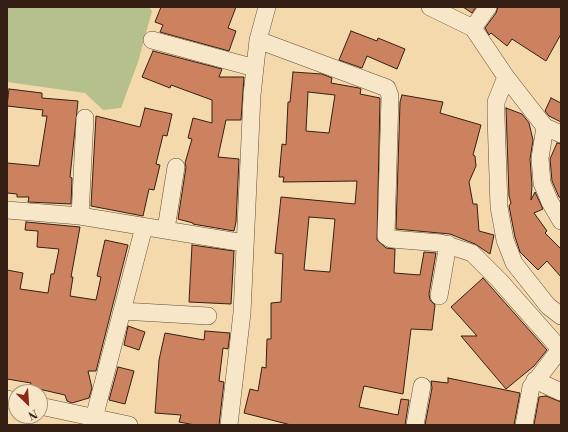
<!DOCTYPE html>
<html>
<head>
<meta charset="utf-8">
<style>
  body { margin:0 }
  #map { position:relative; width:568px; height:432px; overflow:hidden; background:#f3d9ab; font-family:"Libre Bodoni",serif }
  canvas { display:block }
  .frame { position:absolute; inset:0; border:8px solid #351f14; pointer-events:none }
  .north { position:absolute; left:8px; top:384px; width:40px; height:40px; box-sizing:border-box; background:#f7e6c8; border:1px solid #a99680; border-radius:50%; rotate:155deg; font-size:11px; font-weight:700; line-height:16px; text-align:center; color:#351f14 }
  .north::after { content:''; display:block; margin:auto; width:14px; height:18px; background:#8f2418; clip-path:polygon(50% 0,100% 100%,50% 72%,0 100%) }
</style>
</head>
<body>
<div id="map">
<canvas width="568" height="432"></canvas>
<div class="frame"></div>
<div class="north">N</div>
</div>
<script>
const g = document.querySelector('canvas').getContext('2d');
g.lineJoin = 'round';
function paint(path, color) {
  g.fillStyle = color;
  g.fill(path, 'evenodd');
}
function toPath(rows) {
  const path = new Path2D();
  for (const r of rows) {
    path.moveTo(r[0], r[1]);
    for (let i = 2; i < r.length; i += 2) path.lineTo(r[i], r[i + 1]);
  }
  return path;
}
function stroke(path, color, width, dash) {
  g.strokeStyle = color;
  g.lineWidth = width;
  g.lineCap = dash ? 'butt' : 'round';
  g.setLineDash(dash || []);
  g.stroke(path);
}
const green = toPath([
  [7,7,149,7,152,11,138,62,121,108,103,110,85,93,7,82]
]);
const building = toPath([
  [161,7,236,7,228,28,236,31,229,51,160,32,163,25,155,22,161,7],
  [463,7,476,7,472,13,463,7],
  [498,7,561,7,561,34,546,61,512,39,507,46,491,33,489,35,485,28,496,13,498,7],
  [351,31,377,41,378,38,405,49,397,69,367,56,362,68,339,60,351,31],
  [153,51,222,69,219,77,244,77,241,120,226,120,218,157,239,159,236,222,234,231,193,224,193,223,178,219,186,167,185,163,192,139,188,138,193,118,212,123,212,100,171,85,170,88,142,77,153,51],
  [293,72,322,74,332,78,331,83,359,88,361,89,360,94,380,98,377,240,386,248,395,249,394,273,420,275,424,252,436,253,429,294,430,300,435,305,432,330,411,329,403,394,364,386,359,407,398,415,401,399,409,400,405,425,291,425,244,413,250,389,258,391,262,367,266,368,267,339,271,339,271,303,281,302,283,254,275,253,281,197,355,204,357,181,283,182,284,177,279,177,282,144,286,145,288,102,290,102,293,72],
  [308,92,335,95,329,133,306,131,308,92],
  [309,217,335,219,330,272,304,270,309,217],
  [9,89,42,93,42,98,78,101,70,177,72,178,71,204,28,202,29,197,17,197,17,194,7,193,7,163,39,166,47,116,42,116,43,110,7,106,9,89],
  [402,95,443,102,440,113,481,125,473,155,475,156,476,166,469,182,473,204,477,204,479,231,494,235,490,254,475,244,450,234,396,229,400,102,402,95],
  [551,98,561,103,561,122,549,116,545,111,551,98],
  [145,108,172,114,167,136,163,135,156,164,160,165,154,190,149,189,143,216,91,206,96,116,140,127,145,108],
  [506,108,522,114,529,123,533,140,530,159,532,185,531,200,535,192,543,209,534,213,547,231,545,233,561,249,561,277,547,261,538,270,520,252,515,237,509,206,511,203,509,196,506,108],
  [557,143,561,144,561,198,559,197,552,181,550,159,557,143],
  [26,222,80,227,71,277,73,277,70,296,96,300,101,277,97,276,105,240,128,245,96,371,88,371,92,388,89,398,72,403,67,401,65,395,30,387,31,383,7,379,7,270,23,273,20,289,48,293,51,274,54,274,59,249,37,247,38,231,25,230,26,222],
  [192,245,234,251,231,304,189,302,192,245],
  [483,278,547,350,534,366,506,389,461,336,477,336,451,307,483,278],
  [128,326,145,332,139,350,124,345,128,326],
  [205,331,230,333,228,349,223,348,219,381,224,382,219,425,195,425,179,422,181,415,155,413,159,360,165,333,204,340,205,331],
  [118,367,134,371,125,404,109,400,118,367],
  [448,378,520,393,514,425,425,425,432,388,431,381,448,383,448,378],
  [546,396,561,402,561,425,534,425,539,397,546,396]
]);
const minor = toPath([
  [430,7,473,28,506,77,545,127,561,134],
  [473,28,488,7],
  [152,40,255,68],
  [258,40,387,88,390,96,386,236,391,239,441,243,472,253,499,280,560,349],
  [506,77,496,102,496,116,499,207,505,240,514,263,548,306,561,316],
  [545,127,540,158,542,183,550,202,561,221],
  [7,210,80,216,244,243],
  [80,216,85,118],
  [166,229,176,167],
  [439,296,448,244],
  [122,311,208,316],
  [535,380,561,392],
  [7,399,16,401],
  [40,406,129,425],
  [94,418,144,227],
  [229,425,242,313,252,95,258,40,267,7],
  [415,425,422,386],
  [524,425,531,387,561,348]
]);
paint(green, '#b5c08d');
paint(building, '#cd825f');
stroke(building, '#351f14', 1);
stroke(minor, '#644e3a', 18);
stroke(minor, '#f7e6c8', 17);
</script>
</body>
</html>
